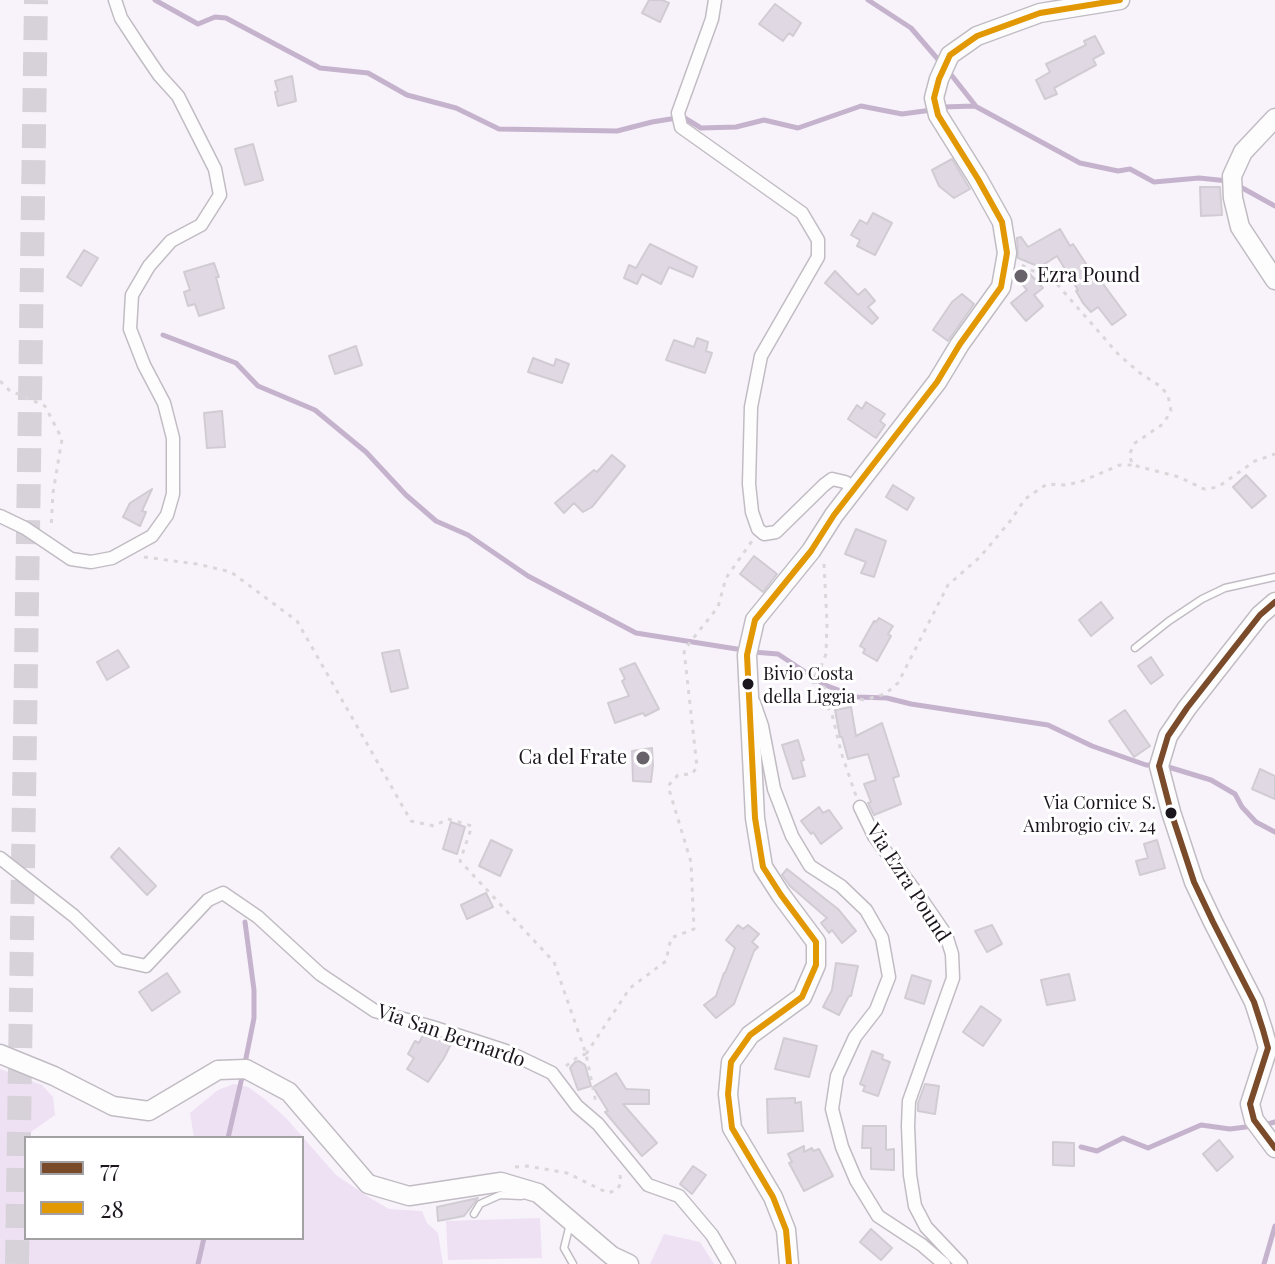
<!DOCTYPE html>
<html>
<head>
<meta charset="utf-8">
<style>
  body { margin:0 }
  #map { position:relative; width:1275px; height:1264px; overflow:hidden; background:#f8f3fa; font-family:"Playfair Display",serif }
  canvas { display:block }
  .legend { position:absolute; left:24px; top:1136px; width:280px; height:104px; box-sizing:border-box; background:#fff; border:2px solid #a4a1a5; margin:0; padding:10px 14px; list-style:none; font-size:24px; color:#1b151d }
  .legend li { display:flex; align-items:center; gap:16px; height:40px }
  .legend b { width:40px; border:2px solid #a4a1a5 }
</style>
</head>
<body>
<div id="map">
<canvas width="1275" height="1264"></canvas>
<ul class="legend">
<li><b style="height:10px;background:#7a4b2a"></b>77</li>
<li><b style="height:10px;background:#e19803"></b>28</li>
</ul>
</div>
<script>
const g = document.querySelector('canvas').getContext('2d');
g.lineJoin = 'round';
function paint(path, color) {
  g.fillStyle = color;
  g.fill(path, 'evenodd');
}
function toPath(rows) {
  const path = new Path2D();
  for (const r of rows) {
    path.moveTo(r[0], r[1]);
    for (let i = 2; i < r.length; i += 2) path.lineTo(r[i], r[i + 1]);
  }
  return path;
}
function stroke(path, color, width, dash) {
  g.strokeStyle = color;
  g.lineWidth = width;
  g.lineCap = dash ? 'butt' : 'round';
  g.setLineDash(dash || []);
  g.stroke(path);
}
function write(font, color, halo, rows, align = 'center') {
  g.font = font + ' "Playfair Display",serif';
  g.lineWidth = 6;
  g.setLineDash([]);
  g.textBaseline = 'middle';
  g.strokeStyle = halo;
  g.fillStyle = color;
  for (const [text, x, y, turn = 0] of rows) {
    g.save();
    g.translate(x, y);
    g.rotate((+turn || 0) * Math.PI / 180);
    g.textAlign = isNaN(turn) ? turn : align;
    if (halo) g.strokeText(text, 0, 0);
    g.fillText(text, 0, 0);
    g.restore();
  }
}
const green = toPath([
  [0,1069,42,1085,53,1097,55,1115,28,1134,28,1138,26,1138,26,1238,302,1238,302,1138,194,1138,190,1113,218,1090,234,1084,248,1087,266,1100,286,1118,336,1175,370,1198,389,1209,422,1211,427,1223,438,1233,443,1264,0,1264],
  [540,1218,542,1258,448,1260,446,1221],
  [664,1234,700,1242,714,1264,650,1264]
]);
const stream = toPath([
  [155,0,198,24,215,17,226,18,320,68,368,73,407,95,456,108,499,129,617,131,652,122,683,117,701,128,736,127,764,120,798,128,861,106,902,114,932,110],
  [868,0,911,28,942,64],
  [949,72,975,105],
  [942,107,975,106,1080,163,1118,171,1130,169,1154,182,1199,178,1228,181],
  [1237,185,1275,206],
  [163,335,236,363,258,386,315,410,366,452,406,495,436,521,468,535,528,576,636,633,743,650],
  [753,652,778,654,825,685,857,697,887,698,911,704,1048,725,1092,746,1146,765,1165,766,1211,780,1235,794,1242,807,1256,822,1275,832],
  [245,922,254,990,254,1018,245,1063],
  [1264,1125,1275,1122],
  [228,1138,243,1073],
  [1081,1147,1097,1151,1123,1138,1148,1148,1201,1125,1230,1129,1254,1126],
  [198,1264,204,1238],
  [1264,1264,1275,1226]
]);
const building = toPath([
  [649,0,662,0,669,3,660,22,642,13,649,0],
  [775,4,801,23,793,36,789,33,783,41,759,24,775,4],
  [1095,36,1104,53,1093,59,1096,65,1054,88,1057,94,1045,99,1036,80,1050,72,1046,64,1086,45,1084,41,1095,36],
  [292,76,296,101,278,106,275,92,278,91,275,81,292,76],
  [253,144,263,180,245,185,235,149,253,144],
  [952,159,970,189,954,198,939,186,932,170,952,159],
  [1200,187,1220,187,1222,215,1201,216,1200,187],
  [873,213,892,223,875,255,857,246,860,240,851,235,860,220,867,224,873,213],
  [1060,229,1070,246,1073,244,1096,279,1098,277,1126,315,1112,325,1098,307,1091,312,1083,303,1076,291,1078,290,1057,256,1040,267,1018,258,1017,238,1021,237,1028,247,1060,229],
  [650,244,697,267,693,277,669,267,661,284,642,274,637,284,624,278,629,265,636,268,650,244],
  [84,250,98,258,81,286,67,277,84,250],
  [214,263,219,277,216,277,224,308,199,316,195,304,188,306,184,292,190,290,184,272,214,263],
  [835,271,858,295,865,289,875,301,868,307,878,318,872,324,825,283,835,271],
  [1027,271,1043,288,1034,295,1043,306,1026,321,1011,303,1027,290,1018,279,1027,271],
  [962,294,974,304,948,341,933,330,952,302,962,294],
  [697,338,708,342,706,351,712,353,705,373,666,360,674,340,694,347,697,338],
  [356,346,362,365,335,374,329,356,356,346],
  [533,358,554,366,556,359,569,364,562,383,528,372,533,358],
  [866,402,885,414,880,421,885,425,876,438,848,419,857,405,862,409,866,402],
  [222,411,225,447,207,448,204,413,222,411],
  [612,455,625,466,592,507,583,512,574,503,564,513,555,503,594,470,597,472,612,455],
  [1246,475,1266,496,1252,508,1233,487,1246,475],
  [893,485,914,498,907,510,886,497,893,485],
  [152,489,142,511,146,512,140,526,123,517,130,503,152,489],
  [856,529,886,541,874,577,861,573,866,562,845,554,856,529],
  [754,556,777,574,763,592,740,574,754,556],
  [1101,602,1113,618,1091,636,1079,620,1101,602],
  [879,618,893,626,888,634,891,636,877,661,863,653,865,649,860,646,874,621,876,622,879,618],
  [118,650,129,667,107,680,97,662,118,650],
  [399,650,408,688,391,692,382,653,399,650],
  [1151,657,1163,675,1151,684,1138,666,1151,657],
  [635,663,659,709,645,716,643,713,615,723,608,703,629,696,622,681,625,679,620,669,635,663],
  [851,707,856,736,882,723,899,776,893,778,901,804,874,815,868,803,871,802,864,784,876,780,868,754,848,759,842,737,840,737,835,710,851,707],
  [1125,710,1150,746,1134,757,1109,721,1125,710],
  [798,740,804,760,801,761,805,776,793,779,782,745,798,740],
  [652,748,653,765,651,782,633,781,632,751,652,748],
  [1260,769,1275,776,1275,799,1252,789,1260,769],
  [819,807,823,813,829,810,842,828,821,844,813,832,811,834,801,821,819,807],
  [451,822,465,827,457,854,443,849,451,822],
  [491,840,512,850,500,876,479,866,491,840],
  [1157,840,1165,868,1140,875,1136,861,1148,858,1144,844,1157,840],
  [119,848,156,886,147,895,111,857,119,848],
  [787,869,838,909,856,931,842,943,832,930,829,933,821,923,827,918,790,886,782,875,787,869],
  [486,893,493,907,467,919,461,905,486,893],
  [738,925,743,929,748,925,759,934,752,942,758,947,754,951,734,1004,716,1018,704,1005,716,996,724,973,725,973,735,948,726,940,738,925],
  [992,925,1002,944,987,952,975,931,992,925],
  [836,963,858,966,851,996,849,996,839,1015,823,1007,832,990,836,963],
  [167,973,180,992,152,1011,139,992,167,973],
  [1069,974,1075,1000,1047,1005,1041,980,1069,974],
  [912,975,931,981,924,1004,905,998,912,975],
  [981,1006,1001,1020,983,1046,963,1032,981,1006],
  [423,1035,451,1044,444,1058,428,1082,407,1069,414,1058,408,1054,415,1041,419,1043,423,1035],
  [784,1038,817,1046,809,1077,775,1069,784,1038],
  [872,1051,883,1055,882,1059,890,1062,878,1096,863,1091,865,1086,860,1084,872,1051],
  [579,1061,585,1065,591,1086,578,1090,570,1068,575,1062,579,1061],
  [616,1073,626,1089,649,1090,649,1104,623,1104,657,1143,642,1156,605,1112,608,1111,593,1087,616,1073],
  [925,1084,939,1086,935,1114,918,1111,918,1103,925,1084],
  [795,1098,795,1103,801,1102,803,1131,768,1133,767,1099,795,1098],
  [863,1126,886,1126,886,1150,894,1149,894,1170,871,1169,871,1148,862,1148,863,1126],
  [1219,1140,1233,1157,1217,1171,1203,1154,1219,1140],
  [1053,1142,1074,1143,1074,1166,1053,1165,1053,1142],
  [804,1146,804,1152,812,1148,813,1151,819,1149,833,1176,804,1191,789,1163,792,1162,788,1154,804,1146],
  [693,1166,706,1175,692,1194,680,1184,693,1166],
  [478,1198,464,1216,438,1221,437,1207,478,1198],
  [871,1229,892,1248,881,1260,860,1242,871,1229]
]);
const highwayTunnel = toPath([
  [17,1264,36,0]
]);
const path = toPath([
  [1022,265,1057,284,1119,355,1140,373,1160,386,1168,395,1171,411,1163,424,1135,443,1129,455,1133,465,1179,477,1204,489,1218,487,1255,461,1275,454],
  [0,381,9,390,45,406,62,439,53,493,51,529],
  [144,557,197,564,231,572,297,621,411,821,434,826,448,819,472,826,460,861,554,962,586,1054,596,1103],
  [824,564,827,623,826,654,820,669,813,678,814,685,832,714,841,752,856,796],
  [814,681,827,689,846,697,864,700,885,694,898,683,948,585,980,557,1011,520,1025,499,1047,484,1064,485,1080,482,1120,465,1133,465],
  [586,1054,630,988,666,961,671,938,694,929,691,862,668,786,678,775,692,774,697,767,684,650,718,607,726,578,752,541],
  [566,1066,579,1056,586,1054],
  [515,1167,527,1166,567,1173,608,1193,617,1190,621,1183,620,1175]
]);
const lane = toPath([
  [1135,648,1169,621,1202,599,1225,588,1275,577],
  [474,1214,480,1204,500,1195,521,1196],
  [570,1224,564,1248,573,1264]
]);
const street = toPath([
  [715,0,712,19,678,113,681,127,802,213,818,240,818,257,761,356,751,407,749,484,752,512,758,529,764,534,776,532,824,485,832,479,845,482,854,489],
  [0,516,25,528,71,559,91,562,112,558,152,536,167,515,173,494,173,438,164,403,144,365,130,329,132,295,149,266,171,241,201,225,220,195,215,169,178,96,159,75,140,47,121,18,115,0],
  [754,703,762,726,774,789,792,836,810,866,841,886,866,910,882,938,889,977,876,1010,855,1037,837,1076,832,1109,842,1147,856,1180,878,1216,922,1245,944,1264],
  [860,807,874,836,922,900,946,935,952,954,953,978,909,1101,908,1126,910,1175,915,1206,926,1227,961,1264],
  [0,858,74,916,119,960,146,966,208,900,223,893,258,917,320,974,375,1011,432,1027,506,1051,552,1073,577,1106,598,1124,648,1185,679,1196,712,1235,729,1264]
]);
const secondary = toPath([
  [1275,118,1243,152,1232,176,1233,198,1240,227,1275,280],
  [1275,602,1260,615,1187,708,1168,736,1159,766,1171,812,1194,882,1213,922,1254,1002,1263,1030,1268,1048,1250,1104,1254,1120,1275,1148],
  [0,1054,54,1076,113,1106,149,1111,218,1070,246,1069,289,1092,368,1184,409,1196,501,1182,538,1193,612,1256,629,1264],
  [789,1264,786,1230,773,1197,732,1128,728,1094,731,1062,750,1035,802,997,816,965,816,942,781,895,763,867,755,818,747,655,755,620,811,551,834,515,937,382,960,344,1001,287,1007,253,1002,222,978,179,938,115,934,98,939,79,950,55,977,36,1040,13,1120,0]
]);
const bus1 = toPath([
  [1275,602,1260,615,1187,708,1168,736,1159,766,1171,812,1194,882,1213,922,1254,1002,1263,1030,1268,1048,1250,1104,1254,1120,1275,1148]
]);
const bus2 = toPath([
  [789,1264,786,1230,773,1197,732,1128,728,1094,731,1062,750,1035,802,997,816,965,816,942,781,895,763,867,755,818,747,655,755,620,811,551,834,515,937,382,960,344,1001,287,1007,253,1002,222,978,179,938,115,934,98,939,79,950,55,977,36,1040,13,1120,0]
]);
const markers = [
  [1021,276,8,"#68636a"],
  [748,684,7,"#1b151d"],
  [643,758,8,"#68636a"],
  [1171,813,7,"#1b151d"]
];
const busNames = [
  ["Bivio Costa",763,674],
  ["della Liggia",763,697],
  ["Via Cornice S.",1156,803,"right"],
  ["Ambrogio civ. 24",1156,826,"right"]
];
const poiNames = [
  ["Ezra Pound",1037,276],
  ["Ca del Frate",627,758,"right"]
];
const streetNames = [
  ["Via Ezra Pound",908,883,57],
  ["Via San Bernardo",451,1036,19]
];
paint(green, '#eee1f3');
stroke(stream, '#c5b3cd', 5);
paint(building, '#e0d9e3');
stroke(building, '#d1ccd3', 2);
stroke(highwayTunnel, '#d7d2d9', 24, [24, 12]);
stroke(lane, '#c1bcc3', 9);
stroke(street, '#c1bcc3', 15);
stroke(secondary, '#c1bcc3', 21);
stroke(path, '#d9d7da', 3, [4, 6]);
stroke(lane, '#fefdfe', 6);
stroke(street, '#fefdfe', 12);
stroke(secondary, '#fefdfe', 18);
stroke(bus1, '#7a4b2a', 6);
stroke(bus2, '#e19803', 6);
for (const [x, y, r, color] of markers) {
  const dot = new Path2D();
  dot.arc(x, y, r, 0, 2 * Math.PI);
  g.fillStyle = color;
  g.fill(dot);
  stroke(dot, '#fff', 3);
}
write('18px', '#1b151d', '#fff', busNames, 'left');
write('20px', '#1b151d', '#fff', poiNames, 'left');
write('20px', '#1b151d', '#fff', streetNames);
</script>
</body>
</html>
